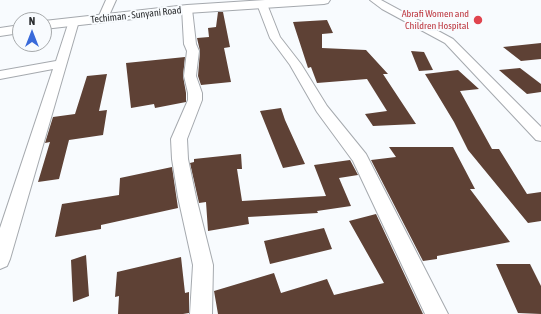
<!DOCTYPE html>
<html>
<head>
<meta charset="utf-8">
<style>
  body { margin:0 }
  #map { position:relative; width:541px; height:314px; overflow:hidden; background:#f8fbfe; font-family:"Asap Condensed",sans-serif }
  canvas { display:block }
  .north { position:absolute; left:12px; top:12px; width:40px; height:40px; box-sizing:border-box; background:#f8fbfe; border:1px solid #a6a9ab; border-radius:50%; rotate:0deg; font-size:11px; font-weight:700; line-height:16px; text-align:center; color:#2b2d2f }
  .north::after { content:''; display:block; margin:auto; width:14px; height:18px; background:#396ada; clip-path:polygon(50% 0,100% 100%,50% 72%,0 100%) }
</style>
</head>
<body>
<div id="map">
<canvas width="541" height="314"></canvas>
<div class="north">N</div>
</div>
<script>
const g = document.querySelector('canvas').getContext('2d');
g.lineJoin = 'round';
function paint(path, color) {
  g.fillStyle = color;
  g.fill(path, 'evenodd');
}
function toPath(rows) {
  const path = new Path2D();
  for (const r of rows) {
    path.moveTo(r[0], r[1]);
    for (let i = 2; i < r.length; i += 2) path.lineTo(r[i], r[i + 1]);
  }
  return path;
}
function stroke(path, color, width, dash) {
  g.strokeStyle = color;
  g.lineWidth = width;
  g.lineCap = dash ? 'butt' : 'round';
  g.setLineDash(dash || []);
  g.stroke(path);
}
function write(font, color, halo, rows, align = 'center') {
  g.font = font + ' "Asap Condensed",sans-serif';
  g.lineWidth = 4;
  g.setLineDash([]);
  g.textBaseline = 'middle';
  g.strokeStyle = halo;
  g.fillStyle = color;
  for (const [text, x, y, turn = 0] of rows) {
    g.save();
    g.translate(x, y);
    g.rotate((+turn || 0) * Math.PI / 180);
    g.textAlign = isNaN(turn) ? turn : align;
    if (halo) g.strokeText(text, 0, 0);
    g.fillText(text, 0, 0);
    g.restore();
  }
}
const building = toPath([
  [218,12,223,12,230,47,224,48,231,82,201,85,198,76,200,51,197,38,209,37,208,28,216,27],
  [327,20,333,33,322,34,322,48,366,50,388,74,383,74,416,124,373,126,365,114,387,111,367,79,317,83,311,67,308,68,293,22],
  [541,43,541,59,521,61,503,47],
  [411,51,424,52,433,70,419,71],
  [185,57,183,76,186,93,186,102,155,108,154,104,131,108,126,63],
  [520,68,541,84,541,92,527,94,499,70],
  [458,70,479,89,460,91,492,149,499,149,527,194,541,192,541,221,528,223,468,150,454,122,425,74],
  [107,74,99,111,107,110,103,135,69,140,59,179,38,182,50,142,45,143,53,117,75,114,87,76],
  [281,108,285,120,305,164,283,168,260,111],
  [389,147,453,147,475,189,470,189,510,242,437,256,437,259,423,261,371,160,396,157],
  [241,154,242,169,237,169,242,201,326,196,314,165,350,160,358,175,339,178,351,206,317,211,318,213,248,217,249,224,208,231,206,202,199,203,190,163,194,162,194,159],
  [172,167,178,208,101,225,101,229,55,237,62,204,119,195,120,178],
  [376,214,423,314,218,314,214,291,274,273,281,293,327,279,334,295,384,283,349,221],
  [324,228,332,249,270,264,264,241],
  [86,255,89,296,73,302,71,260],
  [181,257,185,293,189,292,189,313,183,314,118,314,119,296,115,297,117,272],
  [496,264,530,264,541,286,541,314,518,313]
]);
const street = toPath([
  [106,0,116,0,107,20,99,20,98,18,106,0],
  [370,0,381,0,453,39,541,127,541,141,536,140,445,43,382,9,370,0],
  [262,1,267,4,280,37,301,64,327,106,366,154,448,314,425,314,353,161,317,112,290,65,270,38,257,4,262,1],
  [187,6,192,9,196,44,199,51,196,76,202,93,202,100,187,139,188,159,196,197,213,265,212,314,190,314,193,265,178,197,172,159,171,139,188,100,188,93,184,76,187,51,184,44,182,9,187,6],
  [74,18,79,21,10,259,7,266,0,269,0,228,53,69,0,79,0,71,56,61,69,21,74,18]
]);
const primary = toPath([
  [265,0,330,0,328,3,324,4,187,13,44,29,44,21,187,5,265,0],
  [20,25,20,33,0,36,0,28,20,25]
]);
const markers = [
  [478,20,5,"#e0444e"]
];
const farHealthnames = [
  ["Abrafi Women and",469,14],
  ["Children Hospital",469,26]
];
const farStreetnames = [
  ["Techiman - Sunyani Road",136,15,-6]
];
paint(building, '#5e4135');
stroke(street, '#a5a9ae', 2);
stroke(primary, '#a5a9ae', 2);
paint(street, '#fff');
paint(primary, '#fff');
for (const [x, y, r, color] of markers) {
  const dot = new Path2D();
  dot.arc(x, y, r, 0, 2 * Math.PI);
  g.fillStyle = color;
  g.fill(dot);
  stroke(dot, '#f8fbfe', 1.5);
}
write('10px', '#be3a42', '#f8fbfe', farHealthnames, 'right');
write('10px', '#2b2d2f', '#f8fbfe', farStreetnames);
</script>
</body>
</html>
